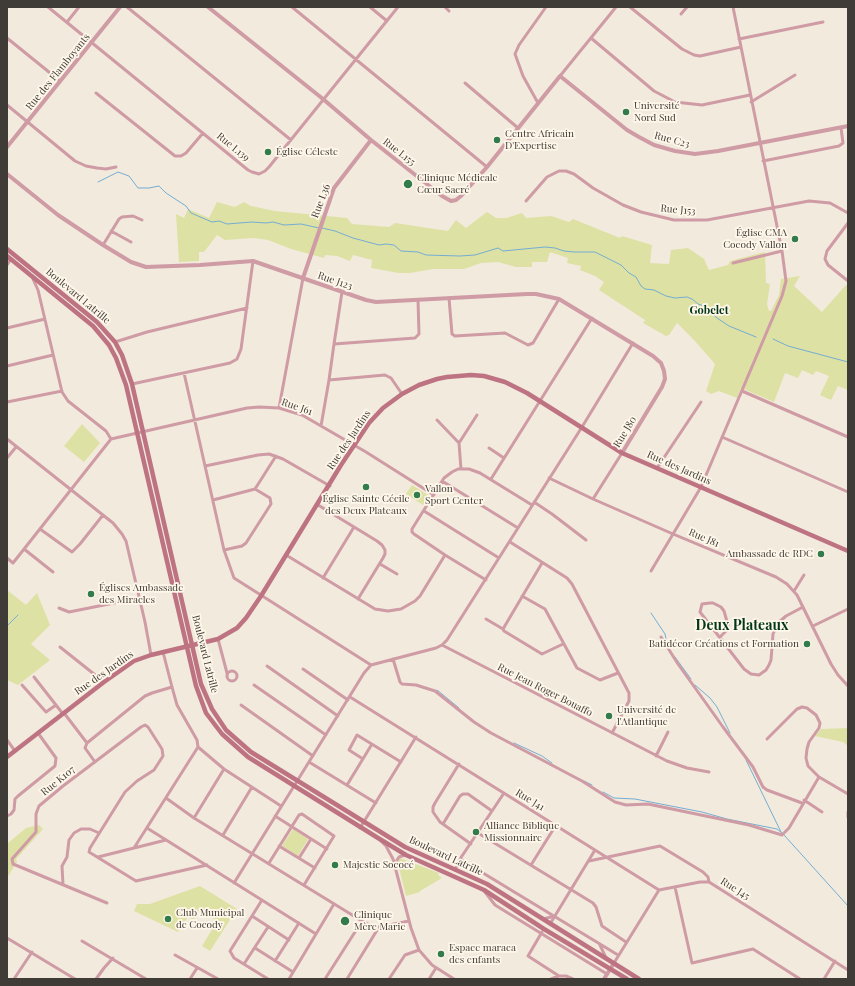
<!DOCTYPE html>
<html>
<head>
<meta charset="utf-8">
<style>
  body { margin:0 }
  #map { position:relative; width:855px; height:986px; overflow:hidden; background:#f2eadd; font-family:"Playfair Display",serif }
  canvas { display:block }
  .frame { position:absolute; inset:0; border:8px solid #3f3c37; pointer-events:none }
</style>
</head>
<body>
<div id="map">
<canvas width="855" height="986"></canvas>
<div class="frame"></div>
</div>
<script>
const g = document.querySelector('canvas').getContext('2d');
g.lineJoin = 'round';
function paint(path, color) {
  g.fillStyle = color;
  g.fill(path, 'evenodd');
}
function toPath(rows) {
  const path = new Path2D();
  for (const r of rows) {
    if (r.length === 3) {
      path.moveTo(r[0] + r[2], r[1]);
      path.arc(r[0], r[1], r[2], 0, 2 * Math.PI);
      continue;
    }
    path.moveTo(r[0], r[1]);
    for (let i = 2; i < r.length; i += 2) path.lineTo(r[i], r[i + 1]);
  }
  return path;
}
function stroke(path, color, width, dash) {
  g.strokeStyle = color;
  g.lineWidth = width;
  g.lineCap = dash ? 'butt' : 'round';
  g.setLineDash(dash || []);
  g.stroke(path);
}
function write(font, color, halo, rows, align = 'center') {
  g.font = font + ' "Playfair Display",serif';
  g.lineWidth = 3.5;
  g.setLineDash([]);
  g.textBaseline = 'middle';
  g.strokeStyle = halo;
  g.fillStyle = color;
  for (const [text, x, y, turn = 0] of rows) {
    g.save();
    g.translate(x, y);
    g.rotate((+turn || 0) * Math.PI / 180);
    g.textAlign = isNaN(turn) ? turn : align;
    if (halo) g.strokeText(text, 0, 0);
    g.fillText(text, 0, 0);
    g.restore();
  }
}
const green = toPath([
  [217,202,235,207,244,202,251,206,275,211,347,218,352,224,389,227,395,223,448,231,456,220,466,228,487,212,496,218,506,218,522,213,526,218,551,216,569,222,573,219,620,238,622,236,652,245,650,263,669,264,671,250,688,248,704,259,709,270,728,265,730,261,765,252,766,283,770,284,767,304,769,311,771,311,779,295,781,279,800,276,794,286,822,312,846,285,848,287,848,390,838,386,831,400,820,395,829,376,816,371,813,375,802,370,798,378,785,373,774,402,741,388,737,398,719,391,711,394,706,391,715,364,693,339,677,323,669,335,666,336,643,323,645,320,599,290,604,282,595,276,580,270,581,266,567,263,568,258,550,252,547,262,532,262,532,267,516,267,498,262,481,263,464,269,433,269,410,273,399,273,371,268,372,260,353,255,350,261,337,256,325,255,324,258,291,249,268,240,254,238,225,240,217,235,204,252,199,252,199,261,179,262,176,214,184,218,188,209,209,218],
  [82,424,100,443,84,462,64,446],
  [412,485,428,495,423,505,406,494],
  [7,590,26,605,37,593,50,625,31,644,50,660,18,685,7,680],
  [848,728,848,746,843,742,815,736,821,729],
  [39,825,43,829,16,859,17,862,7,878,7,844,26,828],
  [293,829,308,839,298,856,282,846],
  [400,858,439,873,438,875,442,878,420,891,420,892,406,896,399,868,397,866,396,863],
  [200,886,237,909,210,951,202,946,216,923,213,918,199,910,194,920,188,917,178,932,134,911,137,904,150,904]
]);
const stream = toPath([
  [98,182,118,172,129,176,138,188,149,188,159,186,166,193,186,206,191,213,212,222,219,221,227,224,252,222,266,223,273,222,284,225,301,224,319,228],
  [322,228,335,231,353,238,379,245,386,244,394,245,401,251,418,252,426,255,460,256,475,255,498,248,503,251,545,247,555,248,564,251,574,252,595,252,621,265,629,273,636,277,641,286,645,289,654,290,666,296,675,298,687,297,692,299,698,304,704,306,717,318,729,326,756,337],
  [773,339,788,346,848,362],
  [651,613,665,634,667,644],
  [7,626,18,615],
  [675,657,691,679],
  [695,685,710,698,717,707,730,733],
  [437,690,459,708],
  [514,743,542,756,552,763],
  [746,760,781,832],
  [584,781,592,785],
  [603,792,614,798,635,799,702,812,727,819,777,829,782,833],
  [784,835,848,906]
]);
const minor = toPath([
  [48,7,248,170,252,172,259,174,265,171,269,167,398,7],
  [127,7,291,140],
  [292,7,487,167],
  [370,7,387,21],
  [445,7,449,11],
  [630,7,682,49,694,55,700,56,741,47],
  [681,14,687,7],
  [67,22,79,7],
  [7,38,60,81],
  [591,38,654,91,675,102,702,105,750,95],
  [739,39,823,22],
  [560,76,616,7],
  [465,83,518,128],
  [96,93,175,156,181,156,186,153,203,133],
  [751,102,795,75],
  [538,103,523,76,515,54,519,45,546,7],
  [7,105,75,161,86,166,97,168,106,169,116,167],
  [763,161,839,146,843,143,841,128],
  [526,201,547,177,559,171,566,171,574,174,593,188,623,205,641,212,674,220,707,220,809,201,830,203,848,213],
  [848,223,827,251,825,259,828,265,848,281],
  [111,231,131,242],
  [103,245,119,219,122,217,133,216,142,220],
  [733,263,782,251],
  [7,265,11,259],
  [33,279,38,290,62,392,68,401,106,431,111,439],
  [342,292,334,344,415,338,419,334,418,300],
  [449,298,452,334,455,336,505,333,528,345,533,343,559,299],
  [7,328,45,319],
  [115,342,147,332,247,308],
  [7,366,53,355],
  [184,373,224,550,234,578,371,665],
  [329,380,334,344],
  [132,384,230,363,237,359,241,349,253,261],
  [742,391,848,437],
  [7,402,62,391],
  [279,408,303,278],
  [437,420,459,443],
  [321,426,329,380,385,375,391,378,402,394],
  [722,437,848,492],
  [7,439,113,523,122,534,126,541,145,622,151,655],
  [489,448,504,458],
  [7,458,16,447],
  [205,466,258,455,269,454,283,459,330,486],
  [657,468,701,402],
  [461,469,459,443,477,415],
  [549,478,593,499,673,534,776,577,787,584,797,595,831,664,838,675,848,686],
  [491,479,592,318],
  [442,481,518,528],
  [593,499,622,453],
  [213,500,255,489,276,456],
  [534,502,552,514,586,540],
  [318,505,377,541,382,545,385,550,385,554,383,558,358,599],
  [424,511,499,558],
  [40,529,72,552,80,544,103,515],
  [510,542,567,578,572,584,629,693,629,701,612,733],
  [24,549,53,572],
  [224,550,242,546,246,543,271,504,270,498,255,489],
  [286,555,375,609,388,611,401,609,415,601,420,596,445,555],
  [7,558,13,563,111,439,247,408,259,407,279,408,302,415,366,452,434,495],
  [542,563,503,629,504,631,542,654,563,644],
  [380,564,397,574],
  [651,571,701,487,782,296,786,281,782,251,733,7],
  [323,578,354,527],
  [486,580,445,555,414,534,412,532,412,529,444,478,452,472,458,469,469,469,480,473,532,505],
  [794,591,804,575],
  [522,596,545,609,577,668,600,680,618,673],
  [59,608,69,612,139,598],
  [486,619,503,629],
  [813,626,848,609],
  [661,637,678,664,723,727,753,767,763,787,767,790,802,803],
  [720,637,727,630,728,625,724,611,721,607,713,603,710,603,702,604,700,612,744,669,751,674,759,675,766,670,769,665,771,660,773,634,778,623,786,616,803,607],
  [218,639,227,673],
  [442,645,667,761,687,768,709,772],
  [60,647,104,682],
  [163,652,172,687,177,705,197,740,198,747],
  [393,659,400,682,402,684,416,685,435,691,474,722,491,733,582,781,615,802,626,805,648,804,749,825,782,835,789,828,819,777],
  [267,666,338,716],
  [303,669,348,700],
  [232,676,5],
  [34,677,63,714],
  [22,685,46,712,56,705],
  [254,685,326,735],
  [350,697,659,890,700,882,709,882,848,970],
  [241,705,313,756],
  [64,713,87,743,85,748,95,762],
  [767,739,797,709,802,707,807,708,816,715,820,723,819,728,809,742,807,749,806,758,808,766,819,777,848,794],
  [7,740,15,751],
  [87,743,145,696,152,693,172,687],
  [198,747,224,769,281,806],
  [656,756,668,732],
  [363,759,349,750,357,735,401,762],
  [309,762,376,803],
  [459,764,435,803,433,807,433,812,440,822,471,844],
  [347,785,372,744],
  [166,798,194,818,362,921,370,925,379,927,409,921],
  [804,800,822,812],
  [848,812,848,817],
  [7,816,11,814,14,810,15,799,18,796,55,766,56,758,38,733],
  [275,816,327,849],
  [194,818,224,769],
  [443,824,460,796,463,794,468,794,492,811],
  [147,828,316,934],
  [360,828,416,737],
  [478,833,593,903,596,907,602,926,626,942],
  [223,835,252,787],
  [381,841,386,846,393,859,411,928,419,950,432,965,454,979],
  [279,846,315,868],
  [134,848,198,747],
  [98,857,166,840],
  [299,858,311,839],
  [460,859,618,955],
  [589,861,660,846,703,872,708,877,709,882],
  [269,863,299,815,302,814,334,836,304,885],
  [394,865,399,857,405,855],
  [531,865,556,825],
  [455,870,460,859,504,793],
  [234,883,364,673,371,665,436,648,442,645,447,640,582,427,633,343],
  [63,885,62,866,67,857,69,840,74,833,81,829,90,829,99,833],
  [675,887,692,963,753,949,800,979],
  [485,892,495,905,607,974],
  [262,900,230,951,234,958,268,979],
  [107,903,13,864,12,859,36,832,36,814,39,806,63,786,141,727,145,725,148,727,162,749,163,756,154,770,137,781,125,792,90,848,89,852,136,881,207,865],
  [252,916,289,940],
  [543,919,555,916],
  [550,924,595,850],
  [542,932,528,956,559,976,566,976,573,979],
  [7,938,75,979],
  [82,941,146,979],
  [600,945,606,958],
  [255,948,293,972],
  [175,955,218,979],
  [275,961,299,923],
  [614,963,659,890],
  [244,964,268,927],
  [14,979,32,952],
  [96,979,104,968,113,958],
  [190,979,197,968],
  [289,979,334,904],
  [325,979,362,921],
  [347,979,379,927],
  [389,979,405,955,419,950],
  [429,979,436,968],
  [551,979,559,976],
  [824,979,835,961]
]);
const tertiary = toPath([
  [208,7,323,99,371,140,442,196,451,201,456,200,461,196,487,167,560,76,627,130,639,137,654,145,675,151,695,154,718,151,848,126],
  [7,147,120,7],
  [7,174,58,215,103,245,131,262,146,267,200,265,253,261,366,300,376,302,527,294,536,294,559,299,653,356,661,363,664,371,665,379,662,387,622,453],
  [303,278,334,188,371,140],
  [604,979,614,963]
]);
const secondary = toPath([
  [7,249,97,322,115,342,122,355,132,384,201,684,212,709,226,730,251,752,405,847,487,884,639,979],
  [7,256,93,326,109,345,116,358,126,385,196,686,206,713,222,734,248,757,378,838,406,855,484,890,544,929,627,979],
  [7,757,104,682,134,661,151,655,218,639,237,628,246,618,261,596,341,465,369,423,383,408,402,394,419,385,437,379,447,377,471,375,484,376,505,382,527,393,622,453,848,551]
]);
const markers = [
  [626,112,4,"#317c4a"],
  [497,140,4,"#317c4a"],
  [268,152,4,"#317c4a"],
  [408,184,5,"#317c4a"],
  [795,239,4,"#317c4a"],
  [366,487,4,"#317c4a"],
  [417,495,4,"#317c4a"],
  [821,554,4,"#317c4a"],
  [91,594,4,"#317c4a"],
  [807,644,4,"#317c4a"],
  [609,716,4,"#317c4a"],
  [476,832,4,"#317c4a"],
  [335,865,4,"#317c4a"],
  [168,919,4,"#317c4a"],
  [345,921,5,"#317c4a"],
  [441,954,4,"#317c4a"]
];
const streetNames = [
  ["Rue des Flamboyants",58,72,-51],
  ["Rue C23",672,140,15],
  ["Rue L139",233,147,39],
  ["Rue L155",399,152,38],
  ["Rue L36",321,201,-69],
  ["Rue J153",678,210,5],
  ["Rue J123",335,281,19],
  ["Boulevard Latrille",78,296,40],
  ["Rue J61",297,407,19],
  ["Rue J80",625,432,-59],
  ["Rue des Jardins",349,440,-56],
  ["Rue des Jardins",679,468,24],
  ["Rue J81",704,538,23],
  ["Boulevard Latrille",205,654,76],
  ["Rue des Jardins",104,673,-35],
  ["Rue Jean Roger Bouaffo",545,690,27],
  ["Rue K107",58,781,-39],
  ["Rue J41",530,800,31],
  ["Boulevard Latrille",446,856,25],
  ["Rue J45",735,889,32]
];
const poiNames = [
  ["Université",634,106],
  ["Nord Sud",634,118],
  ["Centre Africain",505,134],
  ["D'Expertise",505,146],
  ["Église Céleste",276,152],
  ["Clinique Médicale",417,178],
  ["Cœur Sacré",417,190],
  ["Église CMA",787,233,"right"],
  ["Cocody Vallon",787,245,"right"],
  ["Vallon",425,489],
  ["Sport Center",425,501],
  ["Église Sainte Cécile",366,499,"center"],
  ["des Deux Plateaux",366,511,"center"],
  ["Ambassade de RDC",813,554,"right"],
  ["Églises Ambassade",99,588],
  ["des Miracles",99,600],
  ["Batidécor Créations et Formation",799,644,"right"],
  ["Université de",617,710],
  ["l'Atlantique",617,722],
  ["Alliance Biblique",484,826],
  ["Missionnaire",484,838],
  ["Majestic Sococé",343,865],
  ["Club Municipal",176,913],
  ["de Cocody",176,925],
  ["Clinique",354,915],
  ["Mère Marie",354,927],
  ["Espace maraca",449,948],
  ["des enfants",449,960]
];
const neighbourhoodNames = [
  ["Gobelet",709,311]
];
const districtNames = [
  ["Deux Plateaux",742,626]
];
paint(green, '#dee1a4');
stroke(stream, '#74add3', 1);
stroke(minor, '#cf9ba5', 3);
stroke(tertiary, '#cf9ba5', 4);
stroke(secondary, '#be7383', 4.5);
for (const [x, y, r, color] of markers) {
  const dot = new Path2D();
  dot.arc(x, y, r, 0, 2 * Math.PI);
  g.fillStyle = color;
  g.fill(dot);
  stroke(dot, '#fff7ea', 1.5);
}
write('10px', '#3f3c37', '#fff7ea', streetNames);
write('10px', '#3f3c37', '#fff7ea', poiNames, 'left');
write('bold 11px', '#003716', '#fff7ea', neighbourhoodNames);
write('bold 14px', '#003716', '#fff7ea', districtNames);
</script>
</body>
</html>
